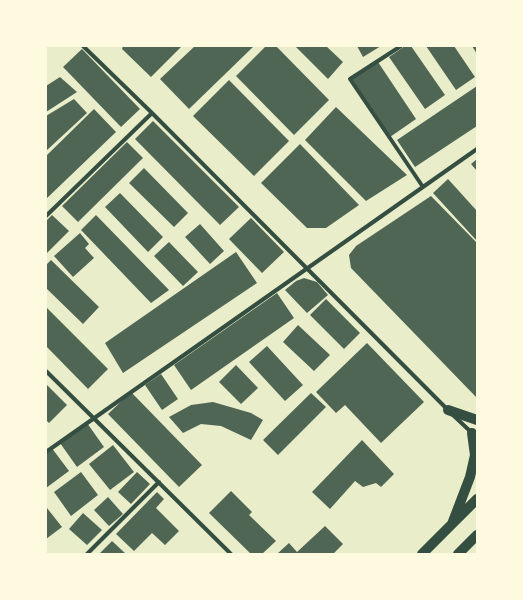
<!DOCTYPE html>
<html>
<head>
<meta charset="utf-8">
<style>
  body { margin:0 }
  #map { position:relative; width:523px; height:600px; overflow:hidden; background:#e9edc9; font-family:Roboto,sans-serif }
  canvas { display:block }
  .frame { position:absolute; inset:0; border:47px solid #fefae0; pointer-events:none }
</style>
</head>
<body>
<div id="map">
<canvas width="523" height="600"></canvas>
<div class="frame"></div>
</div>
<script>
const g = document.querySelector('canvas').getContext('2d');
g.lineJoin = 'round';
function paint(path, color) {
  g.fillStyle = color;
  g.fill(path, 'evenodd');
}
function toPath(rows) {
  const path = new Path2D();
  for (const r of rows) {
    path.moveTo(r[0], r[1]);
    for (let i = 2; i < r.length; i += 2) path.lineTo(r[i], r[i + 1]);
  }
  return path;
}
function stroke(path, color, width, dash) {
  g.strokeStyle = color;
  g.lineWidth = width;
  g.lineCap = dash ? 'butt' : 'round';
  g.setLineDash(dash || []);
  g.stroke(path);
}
const building = toPath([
  [123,46,182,46,151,77,122,49],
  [195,46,254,46,189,109,160,79],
  [266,46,276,46,329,100,294,135,236,76],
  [295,46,326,46,343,62,328,79],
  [357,46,381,46,363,57],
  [405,46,411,46,445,95,425,109,389,57],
  [426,46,454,46,475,77,456,90],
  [472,46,477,46,477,54],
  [82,49,140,109,121,127,63,67],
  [378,62,416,119,390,137,351,79],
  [60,77,77,92,46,112,46,86],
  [229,80,289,141,254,176,193,116],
  [477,86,477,126,415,167,397,140],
  [74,99,87,113,46,151,46,116],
  [336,107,407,175,366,201,305,140],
  [94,109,116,132,46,199,46,156],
  [153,121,239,207,220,225,135,139],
  [127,142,143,158,78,222,62,206],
  [300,144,359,205,326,228,307,228,261,183],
  [477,159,477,171,471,164],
  [144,168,188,213,174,227,129,183],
  [448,179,477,211,477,241,433,193],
  [120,193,163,237,148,252,105,207],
  [431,196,477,243,477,398,351,268,349,255,356,246],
  [52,215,69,231,46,254,46,221],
  [96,215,169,290,151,303,81,230],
  [251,218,284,252,262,273,229,239],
  [200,224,224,251,210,264,185,237],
  [80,233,89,244,85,248,94,258,73,277,54,256],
  [169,242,198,272,183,286,154,256],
  [236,252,257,283,123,373,105,343],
  [51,260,99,307,83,324,46,288,46,265],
  [304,278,317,282,328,295,307,313,285,290,296,281],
  [277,293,294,318,191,390,174,365],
  [326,299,360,333,344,349,310,315],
  [46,307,108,369,88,389,46,346],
  [298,325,330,355,314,371,283,342],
  [367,343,424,402,381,443,345,405,336,413,316,392],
  [267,346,303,385,285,401,249,362],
  [236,365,258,388,241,404,219,382],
  [161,374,178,399,162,410,145,385],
  [46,384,67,405,49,423,46,420],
  [131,392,202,465,179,487,108,414],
  [311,393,326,407,278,455,263,440],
  [213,402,251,413,263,420,251,440,221,426,201,424,183,433,169,417,191,405],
  [87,423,104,447,77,467,60,443],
  [362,440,394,474,381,487,376,483,363,487,355,481,330,509,312,492],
  [113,445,134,472,110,490,89,464],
  [51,447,69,471,46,488,46,451],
  [81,472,98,495,71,516,54,492],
  [137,472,150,484,131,504,118,492],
  [231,491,252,512,249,515,276,541,262,554,251,554,209,513],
  [157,492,164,499,156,508,179,531,165,545,152,533,134,551,116,534],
  [108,497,123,514,109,526,94,510],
  [47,508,62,527,46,539,46,509],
  [83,513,102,530,87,545,69,529],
  [325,526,343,544,333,554,277,554,289,543,297,552],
  [112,541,126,554,99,554]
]);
const minor = toPath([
  [83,46,152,113,448,410],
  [401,46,350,79,423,187],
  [46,216,152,113],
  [46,371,231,554],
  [453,415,471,432],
  [46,452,477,149],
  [87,554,159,482]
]);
const primary = toPath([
  [448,410,477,420],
  [452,524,470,477,475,455,472,433],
  [422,554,477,499],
  [458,554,477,535]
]);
paint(building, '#4f6655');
stroke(minor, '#344e41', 4);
stroke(primary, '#344e41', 10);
</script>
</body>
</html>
